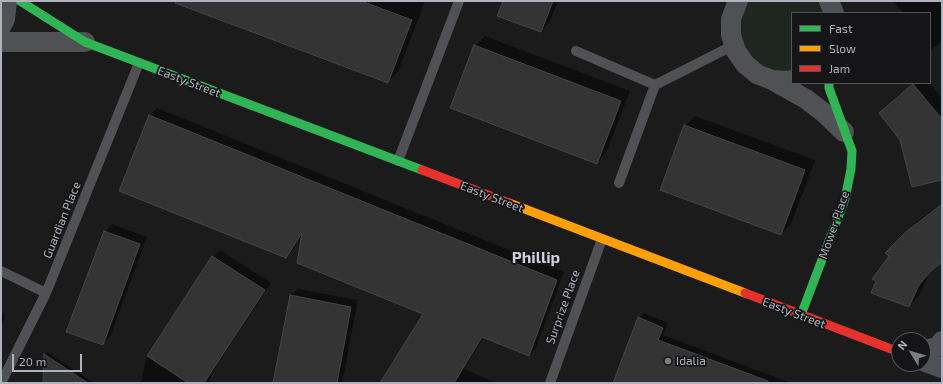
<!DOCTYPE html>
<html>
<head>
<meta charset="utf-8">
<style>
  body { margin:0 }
  #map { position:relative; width:943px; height:384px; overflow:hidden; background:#1b1b1b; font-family:"Exo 2",sans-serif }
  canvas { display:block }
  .frame { position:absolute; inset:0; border:2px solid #adb3bc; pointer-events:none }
  .legend { position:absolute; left:791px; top:12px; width:140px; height:72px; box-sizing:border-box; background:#151517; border:1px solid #525459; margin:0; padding:5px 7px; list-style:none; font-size:12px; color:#adb3bc }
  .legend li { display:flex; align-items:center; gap:8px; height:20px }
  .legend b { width:20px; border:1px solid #525459 }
  .north { position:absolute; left:891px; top:332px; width:40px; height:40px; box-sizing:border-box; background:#151517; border:1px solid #525459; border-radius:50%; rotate:308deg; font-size:11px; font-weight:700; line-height:16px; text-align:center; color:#adb3bc }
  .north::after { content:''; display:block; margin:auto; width:14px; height:18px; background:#7a7e84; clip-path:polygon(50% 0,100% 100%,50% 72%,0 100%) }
  .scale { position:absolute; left:12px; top:354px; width:70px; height:18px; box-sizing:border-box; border:2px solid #adb3bc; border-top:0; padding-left:5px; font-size:12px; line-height:14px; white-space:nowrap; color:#adb3bc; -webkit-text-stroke:3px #151517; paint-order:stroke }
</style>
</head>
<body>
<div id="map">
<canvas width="943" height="384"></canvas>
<div class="frame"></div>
<ul class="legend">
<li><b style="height:5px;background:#30b455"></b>Fast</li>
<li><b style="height:5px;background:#ff9f0a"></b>Slow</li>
<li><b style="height:5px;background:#e5322d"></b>Jam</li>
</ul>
<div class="north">N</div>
<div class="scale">20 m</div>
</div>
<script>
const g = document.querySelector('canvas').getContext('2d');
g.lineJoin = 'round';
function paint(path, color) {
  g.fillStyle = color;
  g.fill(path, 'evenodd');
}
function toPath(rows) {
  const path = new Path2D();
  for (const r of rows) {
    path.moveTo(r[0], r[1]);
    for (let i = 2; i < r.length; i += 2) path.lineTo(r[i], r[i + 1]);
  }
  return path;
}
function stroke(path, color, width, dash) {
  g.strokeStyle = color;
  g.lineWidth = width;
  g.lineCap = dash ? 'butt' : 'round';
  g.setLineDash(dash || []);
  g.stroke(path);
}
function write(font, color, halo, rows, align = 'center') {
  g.font = font + ' "Exo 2",sans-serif';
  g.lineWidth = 3.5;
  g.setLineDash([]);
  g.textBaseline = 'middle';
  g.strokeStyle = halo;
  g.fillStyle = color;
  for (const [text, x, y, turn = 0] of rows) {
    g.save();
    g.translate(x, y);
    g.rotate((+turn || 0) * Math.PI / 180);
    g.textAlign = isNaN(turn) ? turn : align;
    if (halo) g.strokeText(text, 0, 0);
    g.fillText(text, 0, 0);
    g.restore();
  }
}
const green = toPath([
  [744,1,826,1,831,13,792,13,792,74,775,74,746,55,737,18]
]);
const shadow = toPath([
  [173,1,425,1,398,72,388,82],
  [502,1,558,1,550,21,541,31],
  [893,1,942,1,942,41,930,51,930,13,903,13],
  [485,36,630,91,606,153,596,163,475,46],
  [914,83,930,83,942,98,942,179,880,113],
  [157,108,564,272,536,348,529,355,484,337,464,369,497,383,382,383,424,313,303,234,293,250,286,257,150,116],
  [695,116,815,160,791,224,781,234,685,126],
  [942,203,942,260,936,265,929,274,919,296,909,306,906,233,917,222],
  [112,224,147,237,110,337,102,344,105,232],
  [220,250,271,283,211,374,209,383,141,383,146,359,213,257],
  [298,289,358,300,342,383,274,383,291,296],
  [1,312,6,315,1,325],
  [644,313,668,323,663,335,791,383,614,383,639,318],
  [47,352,94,383,46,383,45,354]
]);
const building = toPath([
  [175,1,361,1,412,20,388,83,175,3,175,1],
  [503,1,553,1,541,32,497,16,503,1],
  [474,45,621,101,597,164,450,108,474,45],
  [913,84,942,119,942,180,912,187,900,140,879,113,913,84],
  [149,115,557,280,529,356,482,337,454,383,380,383,423,314,297,263,302,233,286,258,119,191,149,115],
  [684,125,805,170,781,235,660,190,684,125],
  [942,204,942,262,931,271,919,285,909,307,871,293,876,281,872,279,889,256,885,253,906,232,942,204],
  [104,231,140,244,103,345,66,332,104,231],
  [212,256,265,290,204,383,188,383,147,356,212,256],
  [290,295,351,307,337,383,273,383,290,295],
  [638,317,663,328,658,340,768,381,768,383,613,383,638,317],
  [44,354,88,383,43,383,44,354]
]);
const lane = toPath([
  [576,51,655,85,734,45],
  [398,161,459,1],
  [619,183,655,85],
  [1,271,46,293],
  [1,383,46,293,139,63],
  [550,383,602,239]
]);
const street = toPath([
  [738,1,731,19,731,35,736,51,745,64,757,74,772,80,787,81,792,80],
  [829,1,834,13],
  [1,27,5,19,7,1],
  [1,42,85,42],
  [772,80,806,99,823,112,844,132],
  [923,351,939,346,942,341],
  [923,361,942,368]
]);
const fast = toPath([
  [20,1,85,42,422,170],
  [801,315,845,199,851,169,852,151,829,88,829,83]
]);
const slow = toPath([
  [509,203,745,293]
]);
const jam = toPath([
  [422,170,509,203],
  [745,293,899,352]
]);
const markers = [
  [668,361,4,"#7a7e84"]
];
const streetNames = [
  ["Easty Street",189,82,21],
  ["Easty Street",492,197,21],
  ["Guardian Place",62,220,-68],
  ["Mower Place",834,225,-71],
  ["Surprize Place",563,307,-70],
  ["Easty Street",794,313,21]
];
const poiNames = [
  ["Idalia",676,361]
];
const districtNames = [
  ["Phillip",536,258]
];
paint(green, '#1f261f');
paint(shadow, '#0007');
paint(building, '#343435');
stroke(building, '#434547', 1);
stroke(lane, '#4f5154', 10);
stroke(street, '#4f5154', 20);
stroke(fast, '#30b455', 9);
stroke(slow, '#ff9f0a', 9);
stroke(jam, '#e5322d', 9);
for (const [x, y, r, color] of markers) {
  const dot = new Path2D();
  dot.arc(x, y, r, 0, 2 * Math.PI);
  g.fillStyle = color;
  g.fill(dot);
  stroke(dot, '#151517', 1.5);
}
write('12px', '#adb3bc', '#151517', streetNames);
write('12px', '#adb3bc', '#151517', poiNames, 'left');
write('bold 16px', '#ced1d8', '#151517', districtNames);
</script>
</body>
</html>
